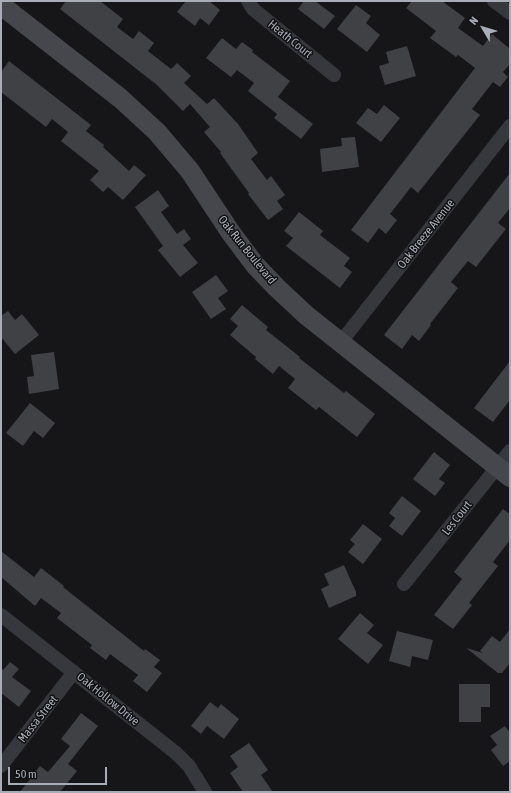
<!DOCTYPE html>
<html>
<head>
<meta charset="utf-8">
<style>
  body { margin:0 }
  #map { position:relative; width:511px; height:793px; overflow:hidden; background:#161618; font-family:"Asap Condensed",sans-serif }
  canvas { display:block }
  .frame { position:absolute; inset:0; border:2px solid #a8adb8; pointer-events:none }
  .north { position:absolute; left:463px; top:8px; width:40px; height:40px; -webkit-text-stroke:3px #111113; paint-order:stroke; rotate:308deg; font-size:11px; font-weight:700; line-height:16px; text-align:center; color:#a8adb8 }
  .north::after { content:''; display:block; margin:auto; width:14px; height:18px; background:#a8adb8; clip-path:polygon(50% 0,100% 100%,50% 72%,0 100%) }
  .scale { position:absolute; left:8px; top:767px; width:99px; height:18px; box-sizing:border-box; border:2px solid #a8adb8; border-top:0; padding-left:5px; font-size:12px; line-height:14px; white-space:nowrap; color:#a8adb8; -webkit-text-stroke:3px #111113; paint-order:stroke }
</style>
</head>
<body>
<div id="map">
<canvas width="511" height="793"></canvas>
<div class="frame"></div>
<div class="north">N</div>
<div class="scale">50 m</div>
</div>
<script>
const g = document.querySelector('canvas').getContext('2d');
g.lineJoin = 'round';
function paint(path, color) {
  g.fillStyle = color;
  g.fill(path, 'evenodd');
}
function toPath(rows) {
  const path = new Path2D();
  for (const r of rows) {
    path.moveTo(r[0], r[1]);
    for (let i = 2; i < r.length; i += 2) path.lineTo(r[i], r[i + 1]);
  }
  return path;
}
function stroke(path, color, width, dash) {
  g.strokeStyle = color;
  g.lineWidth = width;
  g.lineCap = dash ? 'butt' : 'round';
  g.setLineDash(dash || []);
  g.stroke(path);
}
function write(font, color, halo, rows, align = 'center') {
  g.font = font + ' "Asap Condensed",sans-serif';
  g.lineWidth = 3;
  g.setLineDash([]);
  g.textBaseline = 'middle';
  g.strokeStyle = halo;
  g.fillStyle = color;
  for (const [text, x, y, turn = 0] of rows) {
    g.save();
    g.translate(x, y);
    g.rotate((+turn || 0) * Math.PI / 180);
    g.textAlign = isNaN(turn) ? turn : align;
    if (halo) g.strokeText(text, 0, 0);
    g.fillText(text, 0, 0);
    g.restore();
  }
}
const building = toPath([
  [66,1,100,1,123,19,117,27,133,39,139,31,154,43,148,51,171,69,177,63,191,76,184,83,207,104,214,98,238,124,258,153,251,159,267,180,271,176,285,195,277,201,283,209,268,220,248,194,249,193,220,153,221,152,204,132,210,127,190,104,183,111,157,85,60,9],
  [186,1,209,1,220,10,209,25,200,18,195,26,177,12],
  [304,1,315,1,335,16,324,29,298,9],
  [412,1,442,1,465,18,458,28,483,46,492,34,510,49,510,64,503,72,508,77,500,87,493,82,472,109,480,115,418,193,411,187,390,214,397,220,386,234,379,228,368,243,351,230,475,68,458,55,456,57,430,38,436,31,406,8],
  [356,5,371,16,366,23,380,35,367,52,337,29],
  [222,38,236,49,242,42,253,50,252,52,290,81,278,97,313,124,301,139,274,118,277,114,248,91,254,83,237,70,231,77,206,58],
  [407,46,416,76,385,85,379,66,389,63,386,52],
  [9,61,91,125,86,131,104,145,103,147,129,171,134,165,146,175,123,200,108,187,103,192,90,180,99,171,61,141,68,132,52,119,46,127,1,92,1,72],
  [384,105,400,118,381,142,356,123,368,108,377,114],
  [355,137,359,167,322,172,320,149,342,146,341,138],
  [510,173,510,208,498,223,506,229,476,267,468,261,451,282,458,288,430,324,431,325,419,341,412,335,402,349,384,335],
  [158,190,169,206,161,212,177,234,184,229,191,239,183,245,198,263,180,277,158,250,163,246,135,207],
  [299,212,323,231,320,235,350,258,344,266,352,272,340,288,286,246,293,238,284,231],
  [216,275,228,291,218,298,226,309,211,319,192,292],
  [242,305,268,327,266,330,300,357,299,358,344,393,346,391,375,414,357,437,319,407,316,410,288,388,295,379,279,366,273,374,255,359,256,357,230,335,238,326,230,319],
  [8,311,15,320,22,314,39,335,15,354,1,337,1,316],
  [54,352,59,389,29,394,27,377,34,376,31,355],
  [510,361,510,400,493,422,474,408],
  [30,403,55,423,43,438,34,431,23,446,6,433],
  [434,452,450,465,439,479,445,483,435,496,413,479],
  [402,496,421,511,402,536,389,526,395,518,389,513],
  [503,509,510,514,510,540,493,562,498,566,469,603,472,605,453,629,434,615,462,579,454,572],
  [363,524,382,539,363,564,348,552,355,544,350,540],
  [1,551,34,577,41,568,64,586,63,587,144,651,145,649,160,660,154,667,162,673,147,692,133,681,138,675,110,654,106,660,90,648,92,645,57,618,61,613,41,598,35,606,1,577],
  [344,565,356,592,356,596,329,608,321,589,329,585,324,574],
  [360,613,374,625,367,633,383,645,368,664,338,639],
  [510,629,510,663,502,673,498,673,466,648,483,653,480,651,492,636,500,642],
  [397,631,433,640,428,660,412,656,410,667,389,661],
  [10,662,19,669,12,677,31,691,19,707,1,693,1,668,3,670],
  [459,684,490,684,490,707,481,707,481,722,459,722],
  [210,702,218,708,221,704,239,719,224,739,207,726,201,734,191,726],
  [81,713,98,726,68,764,77,771,60,792,20,792,40,766,48,772,70,746,61,739],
  [505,726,510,733,510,761,503,766,491,750,497,745,490,736],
  [249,743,268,770,261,775,273,792,243,792,230,773,238,767,230,756]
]);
const street = toPath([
  [248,1,253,9,334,75],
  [494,1,510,13],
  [341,342,510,126],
  [404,584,510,451],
  [1,615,176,753,189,766,205,792],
  [1,766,74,672]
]);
const secondary = toPath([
  [1,5,120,98,157,132,190,171,231,233,255,265,276,287,306,315,510,477]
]);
const streetNames = [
  ["Heath Court",290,39,39],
  ["Oak Breeze Avenue",426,234,-52],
  ["Oak Run Boulevard",247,250,51],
  ["Les Court",457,518,-52],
  ["Oak Hollow Drive",108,699,39],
  ["Massa Street",38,719,-52]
];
paint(building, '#404145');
stroke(street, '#37383d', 14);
stroke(secondary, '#45474d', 20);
write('12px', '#a8adb8', '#111113', streetNames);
</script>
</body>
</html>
